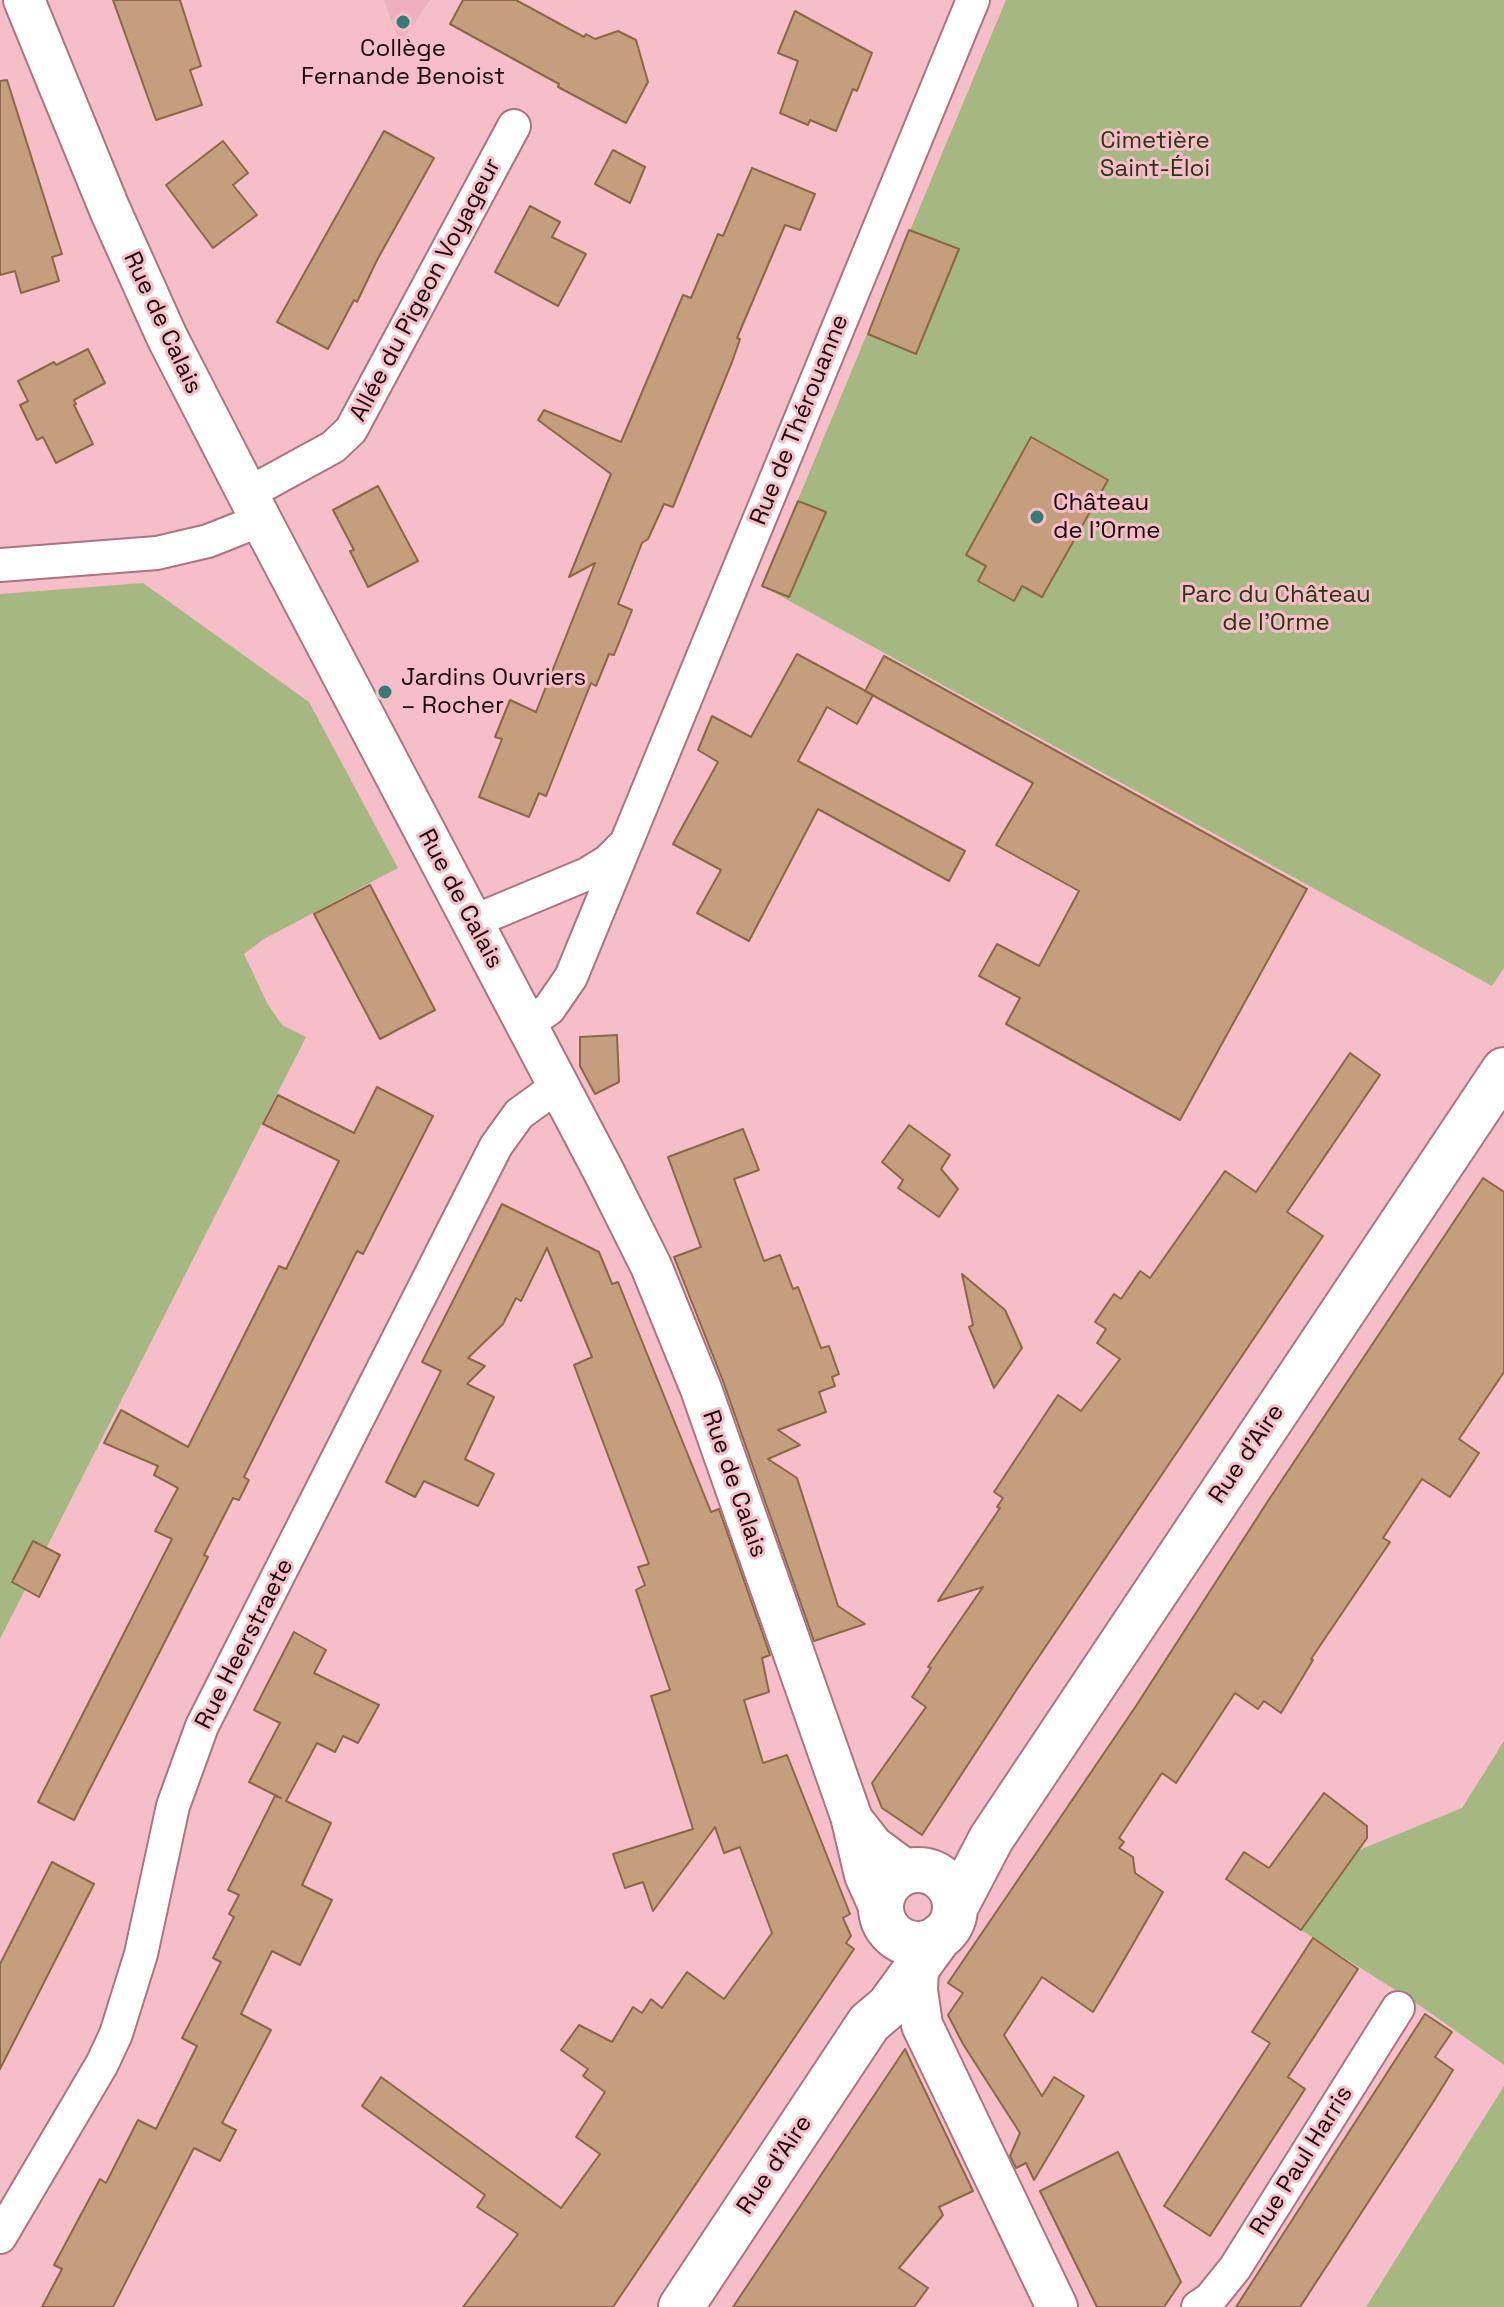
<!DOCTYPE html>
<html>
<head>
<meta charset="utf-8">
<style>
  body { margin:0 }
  canvas { display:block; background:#f5bec9 }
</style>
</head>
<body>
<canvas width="1504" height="2307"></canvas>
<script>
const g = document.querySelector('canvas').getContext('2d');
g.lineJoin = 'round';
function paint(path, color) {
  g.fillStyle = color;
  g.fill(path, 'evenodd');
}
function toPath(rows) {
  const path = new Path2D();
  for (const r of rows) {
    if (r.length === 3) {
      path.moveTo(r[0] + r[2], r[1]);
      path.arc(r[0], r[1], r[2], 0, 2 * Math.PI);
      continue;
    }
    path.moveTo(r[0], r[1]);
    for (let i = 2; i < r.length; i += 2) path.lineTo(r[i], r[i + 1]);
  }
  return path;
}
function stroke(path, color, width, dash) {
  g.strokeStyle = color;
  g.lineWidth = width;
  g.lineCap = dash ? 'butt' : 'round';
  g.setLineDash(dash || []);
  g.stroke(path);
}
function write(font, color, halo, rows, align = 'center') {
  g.font = font + ' "Space Grotesk",sans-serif';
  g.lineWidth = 6;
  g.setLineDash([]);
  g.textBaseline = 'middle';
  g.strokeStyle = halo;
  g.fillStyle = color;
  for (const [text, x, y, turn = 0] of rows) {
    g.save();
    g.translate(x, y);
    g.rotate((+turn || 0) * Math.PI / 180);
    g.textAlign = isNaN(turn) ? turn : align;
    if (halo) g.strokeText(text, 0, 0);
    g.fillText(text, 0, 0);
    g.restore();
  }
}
const built = toPath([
  [384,0,430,0,400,44]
]);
const green = toPath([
  [1006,0,1504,0,1504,968,1492,986,762,586],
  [143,583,309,702,398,868,264,939,244,954,267,1003,282,1025,306,1037,0,1639,0,594],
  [1504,1741,1504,2065,1422,2007,1301,1930,1359,1850,1462,1808],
  [1504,2086,1504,2307,1366,2307]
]);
const building = toPath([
  [113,0,180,0,201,66,190,70,202,105,156,120,113,0],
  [463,0,516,0,584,37,586,34,595,39,618,31,636,40,648,82,626,123,558,87,559,84,450,24,463,0],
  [795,11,872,53,857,91,853,89,836,131,810,120,808,125,780,113,798,61,778,53,795,11],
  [7,80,62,254,52,257,59,281,21,293,15,271,0,275,0,81,7,80],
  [384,131,434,158,377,260,357,302,354,300,328,349,277,322,384,131],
  [223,141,248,173,233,185,257,215,213,248,166,185,223,141],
  [613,150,645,167,630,203,595,184,613,150],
  [752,168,815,194,800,230,785,225,737,338,740,339,732,362,673,507,664,504,648,539,642,543,618,604,632,610,614,655,609,654,596,686,591,683,546,796,539,793,529,817,479,797,502,739,495,737,510,700,536,712,595,563,569,577,611,474,538,420,544,410,621,442,683,295,691,298,718,234,723,236,752,168],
  [530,206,560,222,552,237,586,254,558,306,495,272,530,206],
  [909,230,959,249,916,354,868,334,909,230],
  [88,349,105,383,74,400,76,404,74,405,93,444,56,463,43,437,37,440,20,405,28,401,18,381,54,362,56,365,88,349],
  [1031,437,1108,480,1042,597,1022,586,1014,601,978,581,986,566,966,555,1031,437],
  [378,486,418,561,368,587,350,551,354,550,333,510,378,486],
  [798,501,826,512,789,597,762,586,798,501],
  [797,654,873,695,857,724,827,707,798,761,965,851,949,881,818,809,749,941,697,913,721,870,673,844,718,762,698,750,712,716,751,737,797,654],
  [884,656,1307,889,1180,1120,1006,1024,1020,998,979,976,997,944,1039,966,1079,891,996,845,1033,783,865,691,884,656],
  [370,885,435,1010,380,1039,314,914,370,885],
  [617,1035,619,1082,595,1094,580,1066,580,1037,617,1035],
  [1350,1053,1380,1075,1287,1212,1323,1236,1021,1683,922,1835,882,1808,872,1783,926,1707,912,1697,931,1668,928,1667,983,1587,938,1601,1000,1508,997,1507,1003,1498,994,1492,1058,1395,1081,1411,1120,1359,1097,1343,1106,1329,1095,1322,1114,1294,1121,1299,1140,1271,1150,1278,1225,1171,1256,1192,1350,1053],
  [377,1087,433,1116,363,1254,357,1251,244,1477,249,1480,239,1500,233,1498,231,1502,204,1555,208,1557,74,1820,38,1802,172,1539,155,1531,178,1488,154,1475,158,1466,104,1443,121,1410,188,1447,279,1266,286,1269,339,1161,263,1124,278,1095,354,1133,377,1087],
  [909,1125,950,1155,941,1169,958,1189,939,1217,898,1188,903,1180,882,1162,909,1125],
  [743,1129,759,1170,734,1179,764,1261,780,1255,793,1289,798,1287,821,1348,829,1346,839,1374,832,1377,835,1386,819,1392,826,1412,778,1430,800,1445,768,1459,797,1478,838,1606,865,1624,814,1641,723,1381,674,1257,701,1247,668,1157,743,1129],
  [1483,1178,1504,1192,1504,1372,1459,1439,1479,1453,1450,1497,1422,1479,1383,1538,1390,1542,1311,1659,1313,1660,1281,1713,1264,1701,1258,1709,1235,1693,1176,1783,1162,1773,1119,1838,1124,1842,1119,1848,1133,1857,1135,1873,1163,1892,1114,1977,1093,2012,1042,1977,1004,2035,1042,2096,1054,2077,1084,2096,1034,2180,1026,2163,1016,2168,1010,2156,1020,2133,963,2044,948,2015,963,1993,948,1983,1136,1706,1268,1501,1483,1178],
  [502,1204,599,1252,612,1284,618,1282,711,1512,719,1509,770,1655,762,1658,769,1692,744,1700,763,1763,787,1755,850,1914,843,1918,851,1936,846,1943,854,1949,613,2307,463,2307,518,2234,477,2207,485,2195,362,2106,381,2077,561,2208,600,2154,576,2137,605,2092,583,2076,588,2069,561,2050,579,2025,612,2042,633,2007,642,2013,651,1999,662,2008,687,1972,724,1999,772,1933,740,1847,724,1853,715,1827,653,1911,643,1882,625,1888,613,1854,693,1829,651,1696,670,1690,636,1590,645,1585,638,1567,649,1564,574,1365,592,1357,547,1248,521,1301,516,1298,503,1324,468,1358,485,1366,467,1384,494,1397,465,1459,494,1474,478,1506,424,1481,415,1497,386,1482,441,1371,422,1362,502,1204],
  [962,1274,1005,1310,1022,1348,994,1388,969,1327,973,1325,962,1274],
  [33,1541,60,1555,39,1597,12,1582,33,1541],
  [294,1632,326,1650,314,1673,379,1705,358,1743,343,1736,335,1752,317,1743,286,1801,331,1823,302,1885,332,1900,300,1965,272,1951,241,2014,271,2030,222,2123,236,2130,220,2161,194,2148,113,2307,42,2307,62,2269,54,2265,100,2179,106,2183,138,2120,156,2129,197,2046,182,2038,221,1962,213,1958,234,1917,229,1914,239,1895,228,1890,275,1796,281,1798,249,1782,280,1723,254,1710,294,1632],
  [1324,1793,1367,1826,1367,1838,1301,1930,1226,1879,1244,1852,1269,1868,1324,1793],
  [52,1862,94,1884,0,2069,0,1964,52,1862],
  [1313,1938,1358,1969,1288,2077,1305,2089,1210,2236,1164,2206,1270,2043,1252,2032,1313,1938],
  [1425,2014,1452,2032,1435,2057,1453,2070,1432,2104,1300,2307,1236,2307,1425,2014],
  [905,2049,973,2191,939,2207,943,2215,899,2268,928,2288,914,2307,733,2307,905,2049],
  [1118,2152,1181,2282,1164,2307,1097,2307,1040,2191,1118,2152]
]);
const minor = toPath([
  [247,494,333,447,351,430,514,126],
  [0,565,157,553,208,541,261,520],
  [472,922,587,874,608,861,623,846],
  [527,1024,549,1009,571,977,973,0],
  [0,2237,102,2064,116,2034,141,1954,173,1806,202,1726,496,1146,519,1114,559,1085],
  [1198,2307,1210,2299,1235,2268,1398,2008]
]);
const tertiary = toPath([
  [24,0,110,210,167,337,261,520,604,1172,651,1266,701,1389,851,1816,865,1875,882,1913],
  [855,1823,873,1846,908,1872],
  [918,1967,917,1990,922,2025,1057,2307]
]);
const secondary = toPath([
  [918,1907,37],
  [955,1908,991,1839,1504,1070],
  [681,2307,869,2023,889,2006,940,1936]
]);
const markers = [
  [403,22,8,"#367c73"],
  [1037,517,8,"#367c73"],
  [385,692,8,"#367c73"]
];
const poiNames = [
  ["Collège",403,49,"center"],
  ["Fernande Benoist",403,77,"center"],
  ["Château",1053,503],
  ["de l'Orme",1053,531],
  ["Jardins Ouvriers",401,678],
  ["– Rocher",401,706]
];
const parkNames = [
  ["Cimetière",1155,141],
  ["Saint-Éloi",1155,169],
  ["Parc du Château",1276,595],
  ["de l'Orme",1276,623]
];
const streetNames = [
  ["Allée du Pigeon Voyageur",426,290,-62],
  ["Rue de Calais",162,323,65],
  ["Rue de Thérouanne",800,420,-68],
  ["Rue de Calais",460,899,62],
  ["Rue d'Aire",1247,1454,-56],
  ["Rue de Calais",734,1484,71],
  ["Rue Heerstraete",245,1644,-63],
  ["Rue Paul Harris",1302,2161,-58],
  ["Rue d'Aire",775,2165,-56]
];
paint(built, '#efb0be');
paint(green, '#a5b882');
paint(building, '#c59f7d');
stroke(building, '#8a6846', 2);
stroke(minor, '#a87581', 36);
stroke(tertiary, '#a87581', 44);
stroke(secondary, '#a87581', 48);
stroke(minor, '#fff', 32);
stroke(tertiary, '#fff', 40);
stroke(secondary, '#fff', 44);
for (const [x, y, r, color] of markers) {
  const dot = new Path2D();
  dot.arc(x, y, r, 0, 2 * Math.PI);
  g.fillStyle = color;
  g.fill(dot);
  stroke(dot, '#f5bec9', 3);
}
write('24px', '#18060b', '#f5bec9', poiNames, 'left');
write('24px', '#2a3611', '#f5bec9', parkNames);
write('24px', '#18060b', '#f5bec9', streetNames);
</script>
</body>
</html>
